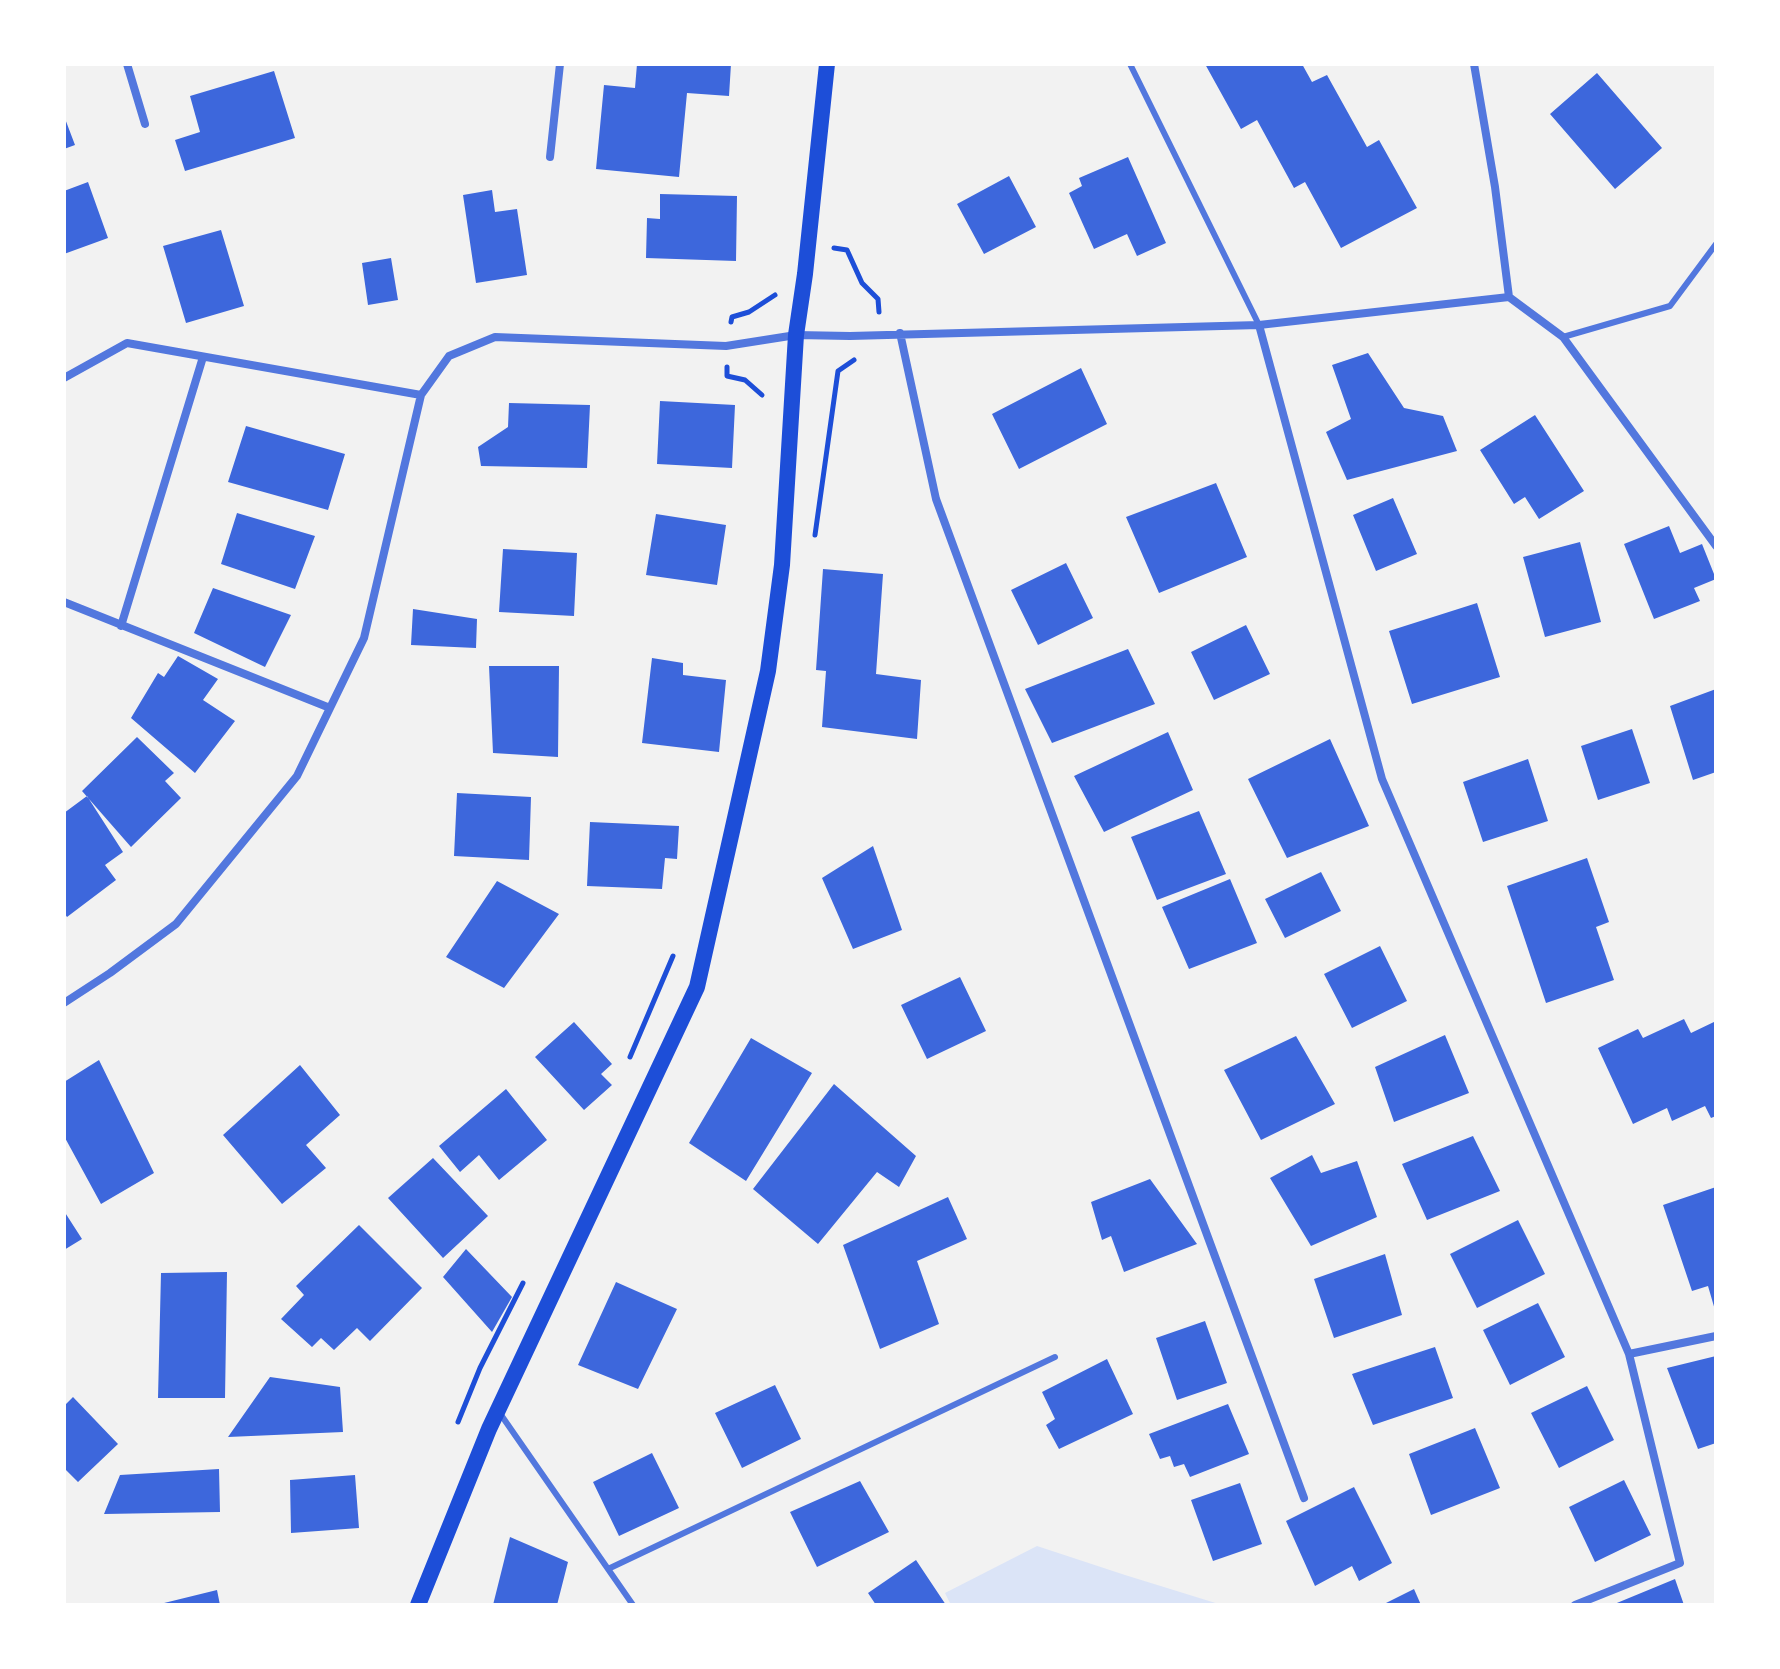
<!DOCTYPE html>
<html>
<head>
<meta charset="utf-8">
<style>
  body { margin:0 }
  #map { position:relative; width:1780px; height:1669px; overflow:hidden; background:#f2f2f2; font-family:Arial,sans-serif }
  canvas { display:block }
  .frame { position:absolute; inset:0; border:66px solid #fff; pointer-events:none }
</style>
</head>
<body>
<div id="map">
<canvas width="1780" height="1669"></canvas>
<div class="frame"></div>
</div>
<script>
const g = document.querySelector('canvas').getContext('2d');
g.lineJoin = 'round';
function paint(path, color) {
  g.fillStyle = color;
  g.fill(path, 'evenodd');
}
function toPath(rows) {
  const path = new Path2D();
  for (const r of rows) {
    path.moveTo(r[0], r[1]);
    for (let i = 2; i < r.length; i += 2) path.lineTo(r[i], r[i + 1]);
  }
  return path;
}
function stroke(path, color, width, dash) {
  g.strokeStyle = color;
  g.lineWidth = width;
  g.lineCap = dash ? 'butt' : 'round';
  g.setLineDash(dash || []);
  g.stroke(path);
}
const green = toPath([
  [1037,1546,1125,1575,1222,1605,951,1605,945,1593]
]);
const building = toPath([
  [637,64,731,64,729,96,687,93,679,177,596,169,604,85,635,88],
  [1205,64,1302,64,1312,82,1327,75,1367,147,1379,140,1417,208,1341,248,1305,182,1294,188,1257,120,1241,129],
  [274,71,295,138,185,171,175,140,200,132,190,96],
  [1597,73,1662,148,1615,189,1550,114],
  [64,116,75,145,64,149],
  [1128,157,1166,243,1137,256,1127,234,1094,249,1069,193,1082,186,1079,178],
  [1009,176,1036,227,984,254,957,204],
  [88,182,108,238,64,254,64,191],
  [492,190,495,212,517,209,527,275,476,283,463,195],
  [660,194,737,196,736,261,646,258,647,218,660,219],
  [221,230,244,306,186,323,163,246],
  [391,258,398,300,368,305,362,263],
  [1368,353,1404,408,1443,416,1457,451,1347,480,1326,432,1351,419,1332,365],
  [1081,368,1107,424,1019,469,992,414],
  [660,401,735,405,732,468,657,464],
  [509,403,590,405,587,468,481,466,478,447,508,427],
  [1535,415,1584,491,1539,519,1525,497,1514,504,1480,450],
  [246,426,345,454,328,510,228,482],
  [1216,483,1247,557,1159,593,1126,517],
  [1393,498,1417,554,1376,571,1353,515],
  [237,513,315,536,295,589,221,564],
  [656,514,726,525,717,585,646,575],
  [1669,526,1680,553,1702,544,1716,579,1694,588,1700,601,1654,619,1624,544],
  [1580,542,1601,622,1545,637,1523,557],
  [503,549,577,553,574,616,499,612],
  [1066,563,1093,618,1038,645,1011,590],
  [823,569,883,574,876,674,921,680,917,739,822,727,826,671,816,670],
  [213,588,291,615,265,667,194,633],
  [1477,603,1500,677,1412,704,1389,631],
  [413,609,477,619,476,648,411,645],
  [1246,625,1270,674,1214,700,1191,652],
  [1128,649,1155,704,1052,743,1025,689],
  [178,656,218,679,203,700,235,721,195,773,131,718,158,673,164,677],
  [652,658,683,663,683,675,726,680,719,752,642,743],
  [489,666,559,666,558,757,493,753],
  [1716,689,1716,772,1693,780,1670,706],
  [1632,729,1650,783,1598,800,1581,746],
  [1168,732,1193,790,1104,832,1074,776],
  [137,737,174,773,165,781,181,798,131,847,82,791],
  [1330,739,1369,826,1287,858,1248,779],
  [1528,759,1548,821,1483,842,1463,782],
  [457,793,531,797,529,860,454,856],
  [87,796,123,852,105,865,116,880,67,917,64,913,64,813],
  [1199,811,1226,874,1157,900,1131,837],
  [590,822,679,826,677,859,665,858,662,889,587,886],
  [873,846,902,930,853,949,822,878],
  [1587,858,1609,922,1596,927,1614,980,1546,1003,1507,886],
  [1321,872,1341,911,1285,938,1265,899],
  [1230,879,1257,943,1189,969,1162,907],
  [497,881,559,914,504,988,446,957],
  [1380,946,1407,1001,1352,1028,1324,974],
  [960,977,986,1031,927,1059,901,1005],
  [1684,1019,1691,1033,1716,1021,1716,1116,1711,1118,1705,1106,1672,1121,1667,1108,1633,1124,1598,1048,1638,1029,1643,1038],
  [574,1022,612,1064,601,1074,612,1085,584,1110,535,1057],
  [1445,1035,1469,1093,1394,1122,1375,1067],
  [1296,1036,1335,1104,1261,1140,1224,1070],
  [751,1038,812,1073,746,1181,689,1143],
  [99,1060,154,1173,101,1204,64,1136,64,1082],
  [300,1065,340,1115,306,1145,326,1168,282,1204,223,1135],
  [834,1084,916,1156,899,1187,877,1172,818,1244,753,1189],
  [506,1089,547,1140,499,1180,479,1155,460,1172,439,1146],
  [1473,1136,1500,1191,1427,1220,1402,1164],
  [1312,1155,1321,1173,1357,1161,1377,1217,1311,1246,1270,1178],
  [433,1158,488,1216,443,1258,388,1198],
  [1150,1179,1197,1244,1124,1272,1111,1236,1102,1240,1091,1202],
  [1716,1187,1716,1309,1715,1310,1708,1286,1692,1291,1663,1205],
  [948,1197,967,1239,917,1261,939,1324,880,1349,843,1245],
  [64,1211,82,1239,64,1250],
  [1518,1220,1545,1274,1477,1308,1450,1254],
  [359,1225,422,1288,370,1341,357,1328,334,1350,321,1338,312,1347,281,1319,304,1295,296,1286],
  [466,1249,512,1297,492,1332,443,1277],
  [1385,1254,1402,1315,1334,1338,1314,1279],
  [227,1272,225,1398,158,1398,161,1273],
  [616,1282,677,1309,638,1389,578,1365],
  [1538,1303,1565,1357,1510,1385,1483,1330],
  [1205,1321,1227,1383,1177,1400,1156,1338],
  [1435,1347,1453,1398,1373,1425,1352,1374],
  [1716,1356,1716,1443,1698,1449,1667,1368],
  [1107,1359,1133,1414,1059,1449,1046,1425,1055,1419,1042,1392],
  [270,1377,340,1387,343,1432,228,1437],
  [775,1385,801,1439,742,1468,715,1413],
  [1587,1386,1614,1440,1559,1468,1531,1413],
  [73,1397,118,1444,78,1482,64,1468,64,1406],
  [1228,1404,1249,1454,1190,1477,1184,1464,1174,1467,1170,1456,1160,1459,1149,1434],
  [1475,1428,1500,1488,1431,1515,1409,1454],
  [652,1453,679,1508,619,1536,593,1482],
  [219,1469,220,1512,104,1514,120,1475],
  [355,1475,359,1528,291,1533,290,1480],
  [1624,1480,1651,1535,1595,1562,1569,1507],
  [860,1481,889,1532,817,1567,790,1512],
  [1240,1483,1262,1544,1213,1561,1191,1500],
  [1354,1487,1392,1563,1359,1581,1352,1566,1315,1586,1286,1521],
  [510,1537,568,1562,557,1605,493,1605],
  [916,1560,946,1605,876,1605,868,1593],
  [1675,1579,1684,1605,1612,1605],
  [1414,1589,1421,1605,1382,1605],
  [217,1590,220,1605,160,1605,160,1604]
]);
const path = toPath([
  [834,248,847,250,862,283,878,299,879,312],
  [731,322,732,317,749,312,775,295],
  [727,367,727,376,745,380,762,395],
  [815,535,838,371,854,360],
  [630,1057,673,956],
  [458,1422,480,1368,523,1283]
]);
const service = toPath([
  [1130,64,1259,325],
  [1563,337,1670,306,1716,244],
  [499,1412,633,1605],
  [608,1569,1055,1357]
]);
const minor = toPath([
  [127,64,145,124],
  [550,157,560,64],
  [1509,297,1563,337,1716,546],
  [1259,325,1382,779,1629,1354,1680,1563,1575,1605],
  [900,333,936,499,1304,1498],
  [64,378,127,343,421,395],
  [64,602,330,708],
  [121,626,203,357],
  [64,1003,110,973,176,924,297,776,364,638,421,395,449,356,495,337,726,346,796,335,850,336,1259,325,1509,297,1495,187,1474,64],
  [1629,1354,1716,1336]
]);
const secondary = toPath([
  [418,1605,489,1429,697,987,768,671,782,565,796,335,805,274,827,64]
]);
paint(green, '#dbe4f7');
paint(building, '#3d67dc');
stroke(path, '#1d4ed8', 5);
stroke(service, '#5277de', 6);
stroke(minor, '#5277de', 8);
stroke(secondary, '#1d4ed8', 16);
</script>
</body>
</html>
